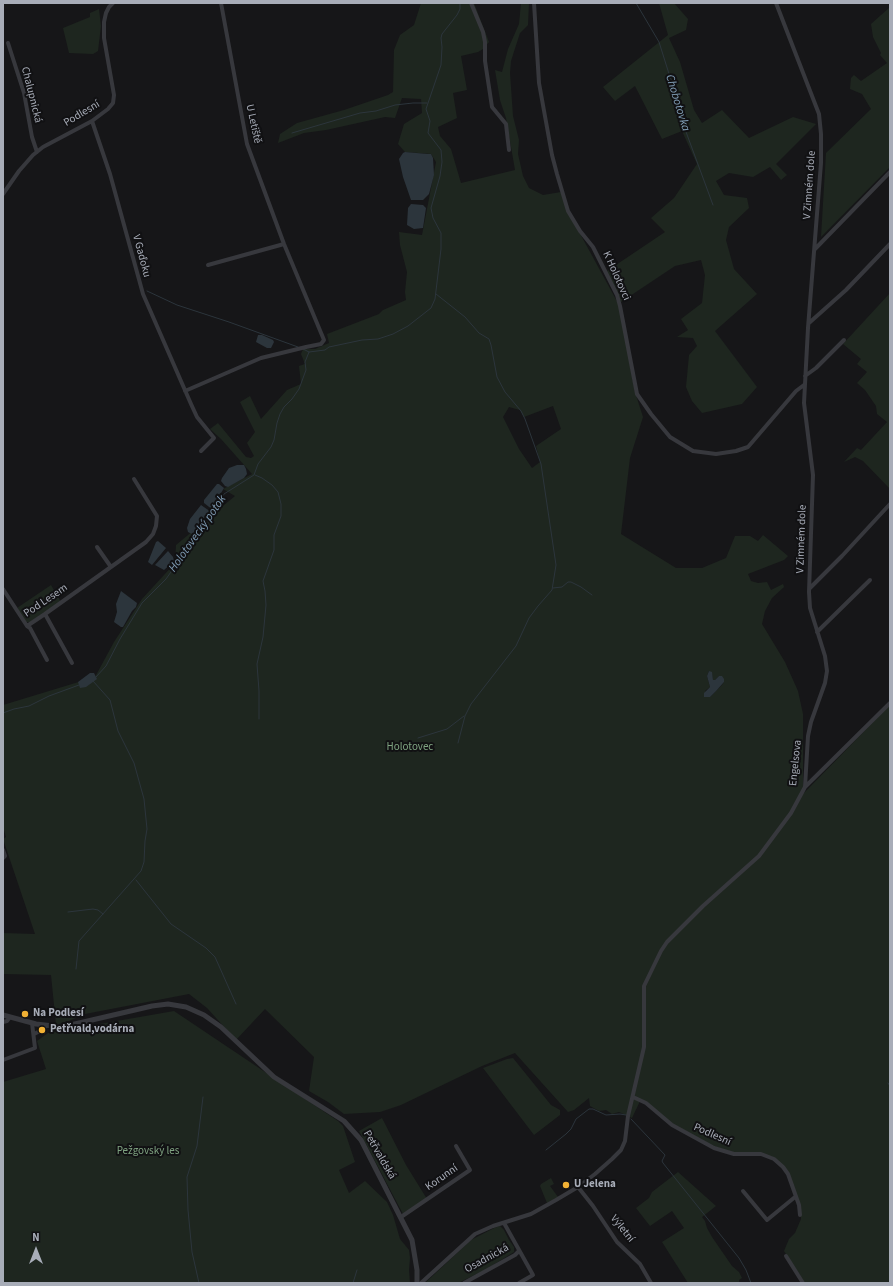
<!DOCTYPE html>
<html>
<head>
<meta charset="utf-8">
<style>
  body { margin:0 }
  #map { position:relative; width:893px; height:1286px; overflow:hidden; background:#161618; font-family:"Source Sans 3",sans-serif }
  canvas { display:block }
  .frame { position:absolute; inset:0; border:4px solid #a8adb8; pointer-events:none }
  .north { position:absolute; left:16px; top:1230px; width:40px; height:40px; -webkit-text-stroke:3px #111113; paint-order:stroke; rotate:0deg; font-size:11px; font-weight:700; line-height:16px; text-align:center; color:#a8adb8 }
  .north::after { content:''; display:block; margin:auto; width:14px; height:18px; background:#a8adb8; clip-path:polygon(50% 0,100% 100%,50% 72%,0 100%) }
</style>
</head>
<body>
<div id="map">
<canvas width="893" height="1286"></canvas>
<div class="frame"></div>
<div class="north">N</div>
</div>
<script>
const g = document.querySelector('canvas').getContext('2d');
g.lineJoin = 'round';
function paint(path, color) {
  g.fillStyle = color;
  g.fill(path, 'evenodd');
}
function toPath(rows) {
  const path = new Path2D();
  for (const r of rows) {
    path.moveTo(r[0], r[1]);
    for (let i = 2; i < r.length; i += 2) path.lineTo(r[i], r[i + 1]);
  }
  return path;
}
function stroke(path, color, width, dash) {
  g.strokeStyle = color;
  g.lineWidth = width;
  g.lineCap = dash ? 'butt' : 'round';
  g.setLineDash(dash || []);
  g.stroke(path);
}
function write(font, color, halo, rows, align = 'center') {
  g.font = font + ' "Source Sans 3",sans-serif';
  g.lineWidth = 4;
  g.setLineDash([]);
  g.textBaseline = 'middle';
  g.strokeStyle = halo;
  g.fillStyle = color;
  for (const [text, x, y, turn = 0] of rows) {
    g.save();
    g.translate(x, y);
    g.rotate((+turn || 0) * Math.PI / 180);
    g.textAlign = isNaN(turn) ? turn : align;
    if (halo) g.strokeText(text, 0, 0);
    g.fillText(text, 0, 0);
    g.restore();
  }
}
const green = toPath([
  [421,3,474,3,489,42,483,49,478,52,461,56,467,90,453,93,457,118,438,127,440,136,451,149,461,183,515,170,506,118,500,100,495,70,502,72,508,49,519,24,521,3,529,3,528,25,520,33,511,61,510,73,513,116,519,140,518,154,523,176,529,188,543,195,561,192,566,208,619,305,635,392,643,417,630,458,621,534,676,568,702,568,726,558,735,536,750,536,758,541,763,535,788,556,784,560,748,574,751,581,758,583,767,582,771,590,783,584,784,587,772,598,765,611,762,624,785,662,798,691,803,714,803,794,890,705,890,1283,805,1283,784,1251,789,1239,795,1233,801,1219,800,1205,789,1174,773,1157,734,1153,711,1145,673,1124,641,1099,632,1118,619,1112,612,1114,606,1110,599,1111,590,1106,589,1098,574,1110,568,1112,515,1053,482,1066,401,1105,380,1112,344,1114,328,1102,309,1091,314,1057,265,1009,236,1040,207,1008,189,994,85,1014,69,1021,56,1025,51,975,3,974,3,933,35,934,3,839,6,837,3,827,3,705,95,677,114,642,142,599,175,563,176,545,235,496,223,489,252,474,221,439,210,429,218,423,246,457,251,458,254,456,247,443,255,432,240,402,250,396,261,419,287,390,301,384,299,366,305,364,301,354,303,349,315,349,329,343,327,334,379,314,383,310,406,300,405,292,407,272,400,245,399,232,422,235,436,162,431,154,405,152,398,144,404,124,422,113,421,99,402,98,395,118,385,117,326,130,304,133,278,143,280,134,297,123,344,110,388,95,393,92,394,50,400,35,414,25],
  [553,406,561,429,536,446,540,462,532,468,519,449,503,417,509,407,520,410,524,417],
  [709,671,712,674,713,680,715,680,719,676,724,682,721,686,710,697,705,691,710,687,707,676],
  [659,3,674,3,688,19,686,30,669,38,680,62,694,110,702,123,722,110,749,138,793,117,816,124,776,164,787,175,781,180,770,167,753,177,729,173,716,181,724,195,747,198,749,208,729,227,726,240,734,269,757,294,715,331,757,387,742,404,702,413,692,401,686,387,689,355,697,346,693,338,677,337,688,330,681,319,702,303,705,275,701,260,675,266,621,302,607,271,665,232,651,218,674,198,697,164,682,131,662,139,635,86,615,101,603,87,668,35],
  [890,7,890,167,821,237,826,153,871,109,862,94,850,89,851,78,854,75,861,81,887,63,880,55,881,53,873,37,871,24],
  [99,9,101,26,98,51,93,54,69,53,63,28,90,17,90,13],
  [890,293,890,489,863,461,855,457,844,462,857,448,861,450,887,422,877,414,876,406,865,390,857,383,867,372,857,364,861,359,843,344],
  [51,585,61,602,31,622,26,622,17,608],
  [174,1011,338,1121,343,1126,355,1162,339,1170,349,1193,365,1181,387,1202,393,1215,400,1239,409,1250,410,1258,409,1270,410,1283,3,1283,3,1082,46,1069,37,1041,48,1033],
  [513,1058,551,1105,560,1110,560,1115,534,1135,483,1068,507,1059],
  [382,1118,406,1165,427,1199,403,1214,359,1131],
  [678,1172,716,1206,702,1217,705,1221,707,1228,712,1237,732,1266,739,1272,742,1278,739,1280,739,1283,688,1283,662,1242,684,1228,672,1211,650,1226,636,1208,649,1198,652,1192],
  [551,1178,554,1184,550,1186,558,1197,547,1203,540,1186,541,1184],
  [500,1226,504,1230,509,1240,514,1247,514,1252,485,1270,458,1283,425,1283,471,1240,494,1228]
]);
const water = toPath([
  [405,152,428,154,431,154,433,158,434,175,429,194,423,200,411,200,403,177,399,159,403,153],
  [411,204,423,205,426,208,423,228,414,229,407,225,408,208],
  [258,335,262,335,273,340,274,342,271,348,267,348,256,342],
  [237,465,244,465,246,469,247,474,244,478,228,487,225,486,221,481,222,478,229,468],
  [217,484,219,484,224,488,217,500,216,505,213,510,204,503,204,500],
  [201,505,211,512,194,535,188,532,187,528,190,519],
  [158,541,166,548,152,565,148,562,156,542],
  [168,551,173,557,174,561,164,570,155,565],
  [121,591,137,603,136,607,132,611,123,627,121,627,114,622,117,612,116,604],
  [709,671,712,672,713,680,715,680,719,676,722,676,724,679,724,682,717,690,710,697,704,697,704,693,710,687,707,676],
  [90,673,94,673,97,679,86,687,80,688,78,682]
]);
const stream = toPath([
  [636,3,659,42,676,96,682,121,713,205],
  [292,133,360,113,376,111,395,105,413,103,427,103],
  [147,291,177,305,229,322,298,347],
  [436,294,465,317,479,333,489,339,491,345,497,377,505,392,521,411,525,419,541,464,556,565,552,590,538,606,529,618,516,646,471,704,465,716,458,743],
  [303,349,309,352],
  [255,475,262,478,272,485,278,492,281,504,281,516,274,535,274,550,263,581,265,591,266,605,263,637,257,664,259,691,259,719],
  [553,588,562,587,568,582,571,582,581,587,592,595],
  [96,677,106,666,120,639,142,603,166,579,190,545,207,524,224,494,254,475,258,464,271,447,274,440,277,423,280,414,284,407,292,399,299,389,306,370,305,362,309,352,325,350,329,347,362,340,378,339,393,334,408,326,431,308,435,299,441,249,441,233,433,218,431,208,440,176,442,162,441,150,428,133,430,121,426,109,441,65,442,47,441,38,442,34,457,15,460,9,460,3],
  [3,713,14,709,29,706,49,696,79,685],
  [418,738,447,729,464,716],
  [136,880,171,924,206,948,215,957,236,1004],
  [68,912,93,909,98,910,103,914],
  [76,969,79,941,141,871,144,862,145,841,147,829,144,799,134,763,118,731,110,700,93,681],
  [888,1083,890,1086],
  [631,1119,665,1155,662,1161,663,1163,739,1258,746,1270,751,1283],
  [546,1150,566,1134,571,1129,576,1119,589,1109,593,1109,606,1115,620,1114,626,1115],
  [199,1283,192,1252,188,1210,187,1177,197,1146,203,1097],
  [353,1283,357,1270]
]);
const minor = toPath([
  [471,3,483,32,485,42,485,61,492,107,506,124,509,150],
  [534,3,539,83,552,155,557,174,568,211,580,231,593,247,617,295,620,306,637,394,651,414,670,437,693,451,716,454,736,451,748,447,796,391,804,385],
  [8,43,24,93,32,137,37,152],
  [92,121,110,174,143,294,191,404,197,417,214,438,201,451],
  [3,194,19,171,33,155,43,147,92,121,108,109,113,103,114,95,104,38,104,22,106,13,109,7,113,3],
  [815,249,890,172],
  [208,265,284,244],
  [809,323,846,290,890,244],
  [805,376,816,368,844,340],
  [185,391,261,358,306,347,321,344,324,340,284,244,247,144,221,3],
  [97,547,111,567],
  [810,588,842,556,890,504],
  [3,589,27,626,45,614,146,542,153,534,156,526,157,516,134,479],
  [45,614,72,663],
  [27,626,30,628,47,660],
  [817,632,870,580],
  [805,787,890,703],
  [3,850,5,856,3,858],
  [3,1022,7,1021,10,1017],
  [34,1034,42,1030,47,1025],
  [3,1060,35,1048,32,1023],
  [633,1097,646,1103,672,1125,714,1148,734,1154,761,1154,774,1159,783,1167,788,1174,799,1205,800,1215],
  [578,1187,593,1206,617,1242,640,1264,651,1283],
  [743,1191,767,1220,795,1197],
  [401,1217,470,1170,456,1146],
  [504,1223,533,1275,519,1283],
  [786,1256,803,1283],
  [421,1283,475,1234,493,1226,531,1214,556,1200,578,1187,595,1174,612,1159,621,1150,625,1141,628,1116,644,1047,644,986,661,951,667,942,703,906,759,856,791,813,805,787,808,736,811,722,825,683,827,671,825,656,810,608,809,592,813,475,804,403,808,328,821,163,821,134,819,114,776,3],
  [464,1283,515,1255,519,1251]
]);
const tertiary = toPath([
  [3,1015,36,1024,62,1027,152,1006,168,1004,186,1007,204,1015,221,1027,274,1077,344,1121,361,1140,412,1240,417,1270,417,1283]
]);
const markers = [
  [25,1014,4,"#f2b134"],
  [42,1030,4,"#f2b134"],
  [566,1185,4,"#f2b134"]
];
const streetNames = [
  ["Chalupnická",31,95,76],
  ["Podlesní",82,114,-31],
  ["U Letiště",253,124,78],
  ["V Zimném dole",810,185,-86],
  ["V Gaďoku",141,256,75],
  ["K Holotovci",616,276,66],
  ["V Zimném dole",802,539,-88],
  ["Pod Lesem",46,601,-34],
  ["Engelsova",796,763,-84],
  ["Podlesní",712,1135,24],
  ["Petřvaldská",379,1155,60],
  ["Korunní",442,1178,-35],
  ["Výletní",622,1229,51],
  ["Osadnická",487,1259,-29]
];
const parkNames = [
  ["Holotovec",410,748],
  ["Pežgovský les",148,1152]
];
const poiNames = [
  ["Na Podlesí",33,1014],
  ["Petřvald,vodárna",50,1030],
  ["U Jelena",574,1185]
];
const waterNames = [
  ["Chobotovka",677,103,73],
  ["Holotovecký potok",198,534,-55]
];
paint(green, '#1e261f');
paint(water, '#2c353c');
stroke(stream, '#2c353c', 1);
stroke(minor, '#37383d', 4);
stroke(tertiary, '#37383d', 5);
for (const [x, y, r, color] of markers) {
  const dot = new Path2D();
  dot.arc(x, y, r, 0, 2 * Math.PI);
  g.fillStyle = color;
  g.fill(dot);
  stroke(dot, '#111113', 1.5);
}
write('11px', '#a8adb8', '#111113', streetNames);
write('11px', '#7fa381', '#111113', parkNames);
write('bold 11px', '#a8adb8', '#111113', poiNames, 'left');
write('italic 12px', '#7f9bb3', '#111113', waterNames);
</script>
</body>
</html>
